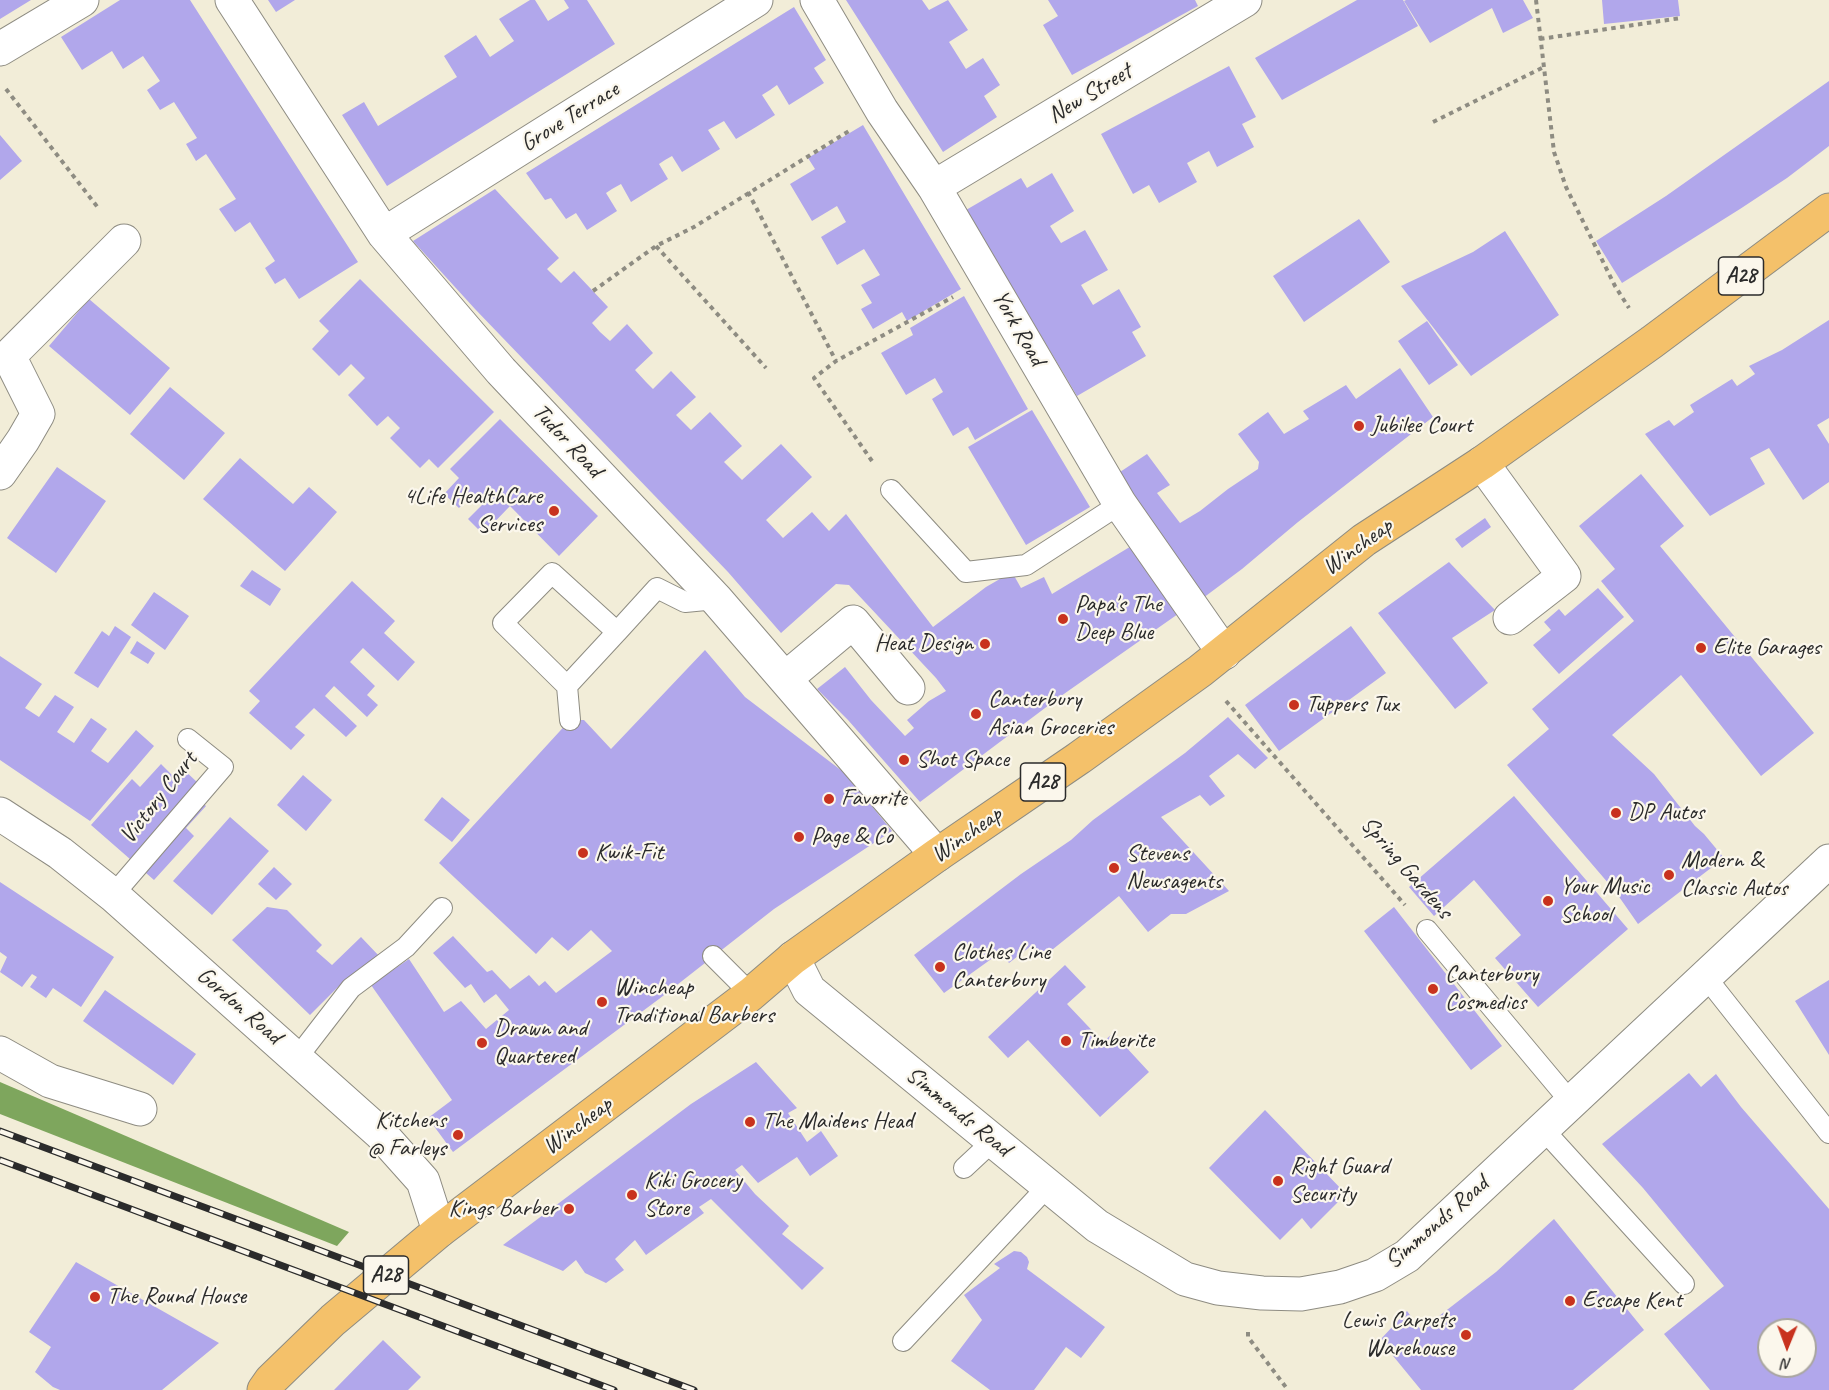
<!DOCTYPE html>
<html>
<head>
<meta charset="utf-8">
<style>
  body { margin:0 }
  #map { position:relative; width:1829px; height:1390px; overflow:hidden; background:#f2edd8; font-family:Caveat,sans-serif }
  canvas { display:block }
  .north { position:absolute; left:1757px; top:1318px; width:60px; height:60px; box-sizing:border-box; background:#fbf7ec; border:2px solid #a8a59f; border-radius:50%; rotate:181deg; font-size:16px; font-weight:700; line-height:24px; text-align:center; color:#2b2b2b }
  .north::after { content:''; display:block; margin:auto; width:21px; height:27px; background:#c8321e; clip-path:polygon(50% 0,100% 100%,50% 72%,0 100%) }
</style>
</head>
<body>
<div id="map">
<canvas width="1829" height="1390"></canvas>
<div class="north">N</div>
</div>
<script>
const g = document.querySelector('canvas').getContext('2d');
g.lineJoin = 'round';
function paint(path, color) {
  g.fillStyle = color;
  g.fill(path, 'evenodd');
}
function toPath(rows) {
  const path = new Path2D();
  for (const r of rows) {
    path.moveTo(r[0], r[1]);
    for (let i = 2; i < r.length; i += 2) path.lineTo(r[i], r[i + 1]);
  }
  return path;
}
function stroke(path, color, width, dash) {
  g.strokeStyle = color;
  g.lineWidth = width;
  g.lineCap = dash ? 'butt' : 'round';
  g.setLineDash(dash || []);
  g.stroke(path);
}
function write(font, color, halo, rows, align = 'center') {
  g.font = font + ' Caveat,sans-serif';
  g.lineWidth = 4.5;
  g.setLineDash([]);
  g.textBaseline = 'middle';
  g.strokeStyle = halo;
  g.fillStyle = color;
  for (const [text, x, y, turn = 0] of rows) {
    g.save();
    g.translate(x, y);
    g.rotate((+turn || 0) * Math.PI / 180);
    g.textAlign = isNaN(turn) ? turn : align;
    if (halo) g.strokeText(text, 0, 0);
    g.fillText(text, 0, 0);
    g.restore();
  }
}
const forest = toPath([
  [0,1082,105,1127,349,1232,337,1246,0,1114]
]);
const building = toPath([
  [0,0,31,0,0,19],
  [120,0,190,0,358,262,299,299,285,278,275,284,265,268,275,261,250,222,235,232,219,209,236,199,206,154,196,161,186,144,197,138,174,102,160,110,147,90,160,81,143,56,123,69,112,51,82,70,61,37],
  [268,0,295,0,276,12],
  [530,0,535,0,548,21,569,8,564,0,587,0,615,44,387,186,342,115,364,102,378,126,457,77,444,56,476,35,490,57,514,41,499,19],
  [846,0,922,0,929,10,948,0,968,30,949,42,966,69,983,58,1000,85,984,96,997,117,943,152],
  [1048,0,1195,0,1198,6,1072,75,1043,25,1058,16],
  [1357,0,1403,0,1418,26,1282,100,1255,58],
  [1406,0,1523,0,1533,18,1503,33,1492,8,1430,43,1404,1],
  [1602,0,1678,0,1680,16,1604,24],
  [794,7,826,60,814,68,824,83,789,105,777,85,770,90,762,95,775,115,756,127,736,139,724,121,708,130,720,149,682,172,672,156,665,160,659,164,668,179,631,202,621,184,612,189,606,193,617,211,587,230,576,213,566,219,551,198,545,200,526,173],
  [1229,66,1256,117,1242,124,1254,147,1217,167,1209,151,1187,163,1197,182,1159,203,1149,185,1133,194,1101,134],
  [1829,81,1829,146,1787,178,1740,209,1622,283,1596,241,1666,196],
  [863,125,961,289,907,321,902,312,873,329,861,309,872,303,861,285,880,275,864,249,837,265,821,237,846,222,837,206,812,221,790,184,815,169,808,158],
  [0,135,22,161,0,180],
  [1052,173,1074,211,1050,226,1061,243,1085,230,1108,270,1081,285,1093,305,1119,289,1141,327,1132,332,1146,356,1077,396,966,210,1021,178,1027,188],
  [495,189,559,258,547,269,561,283,574,271,608,307,592,323,600,332,610,341,627,324,653,353,635,370,646,382,653,389,671,371,696,397,676,415,691,430,710,412,742,446,724,462,742,480,781,444,812,477,766,520,783,538,812,512,829,531,846,514,933,627,986,587,1012,572,1021,588,1044,577,1052,594,1133,545,1178,614,1061,696,920,802,848,720,817,689,845,667,871,700,905,736,914,728,907,720,929,701,946,691,936,678,849,585,836,584,781,633,728,572,475,309,413,241],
  [1359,219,1390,262,1304,322,1273,276],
  [1505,231,1559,315,1471,376,1401,286,1473,252],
  [360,279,494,412,438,468,429,459,420,468,390,438,400,428,388,416,377,426,348,395,365,378,351,364,339,376,312,349,329,331,319,321],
  [964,296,1028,409,975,440,968,427,953,436,932,399,943,392,935,378,906,395,881,353,913,335,910,328],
  [89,299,170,368,130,415,49,346],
  [1829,320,1829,418,1817,425,1829,444,1829,482,1803,500,1769,448,1750,458,1765,484,1710,516,1645,434,1669,420,1674,426,1694,412,1690,405,1732,379,1737,386,1755,374,1749,366,1782,350],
  [1427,321,1458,365,1429,385,1398,341],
  [1400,368,1433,417,1298,522,1242,569,1199,601,1108,480,1147,454,1170,485,1157,493,1180,523,1200,511,1228,489,1258,469,1259,462,1238,434,1268,412,1284,434,1309,419,1303,411,1346,385,1356,399],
  [170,387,225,433,184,480,130,434],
  [1032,410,1090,507,1026,545,968,447],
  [500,419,598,516,559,556,510,506,483,534,468,519,484,503,473,493,459,508,444,494,459,478,450,469],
  [240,458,293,504,309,487,337,512,285,571,203,499],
  [57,467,106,501,56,573,7,538],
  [1641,474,1684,526,1660,546,1814,733,1761,776,1681,675,1612,735,1654,774,1695,826,1704,834,1724,858,1638,924,1615,891,1507,765,1549,729,1532,709,1634,621,1601,581,1615,569,1579,526],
  [1485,518,1491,527,1462,548,1455,539],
  [1449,562,1495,610,1452,638,1488,683,1455,709,1378,613],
  [252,570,281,589,270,606,240,586],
  [352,581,395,621,384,633,415,662,398,681,363,648,350,662,375,686,367,695,378,705,367,717,334,686,325,696,357,726,346,737,314,708,295,727,305,735,291,750,249,713,260,701,249,691],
  [1598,588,1624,617,1559,674,1533,645,1551,630,1544,622,1559,609,1565,616],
  [154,592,189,616,165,650,131,625],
  [115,626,131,637,98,688,74,673,102,631,109,636],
  [1351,626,1386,673,1279,751,1245,705],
  [137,641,155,653,148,664,130,653],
  [705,650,745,697,846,774,892,831,774,909,659,999,453,1152,428,1118,452,1100,371,985,409,959,444,1012,461,1001,486,1029,509,1010,496,994,484,1003,471,984,465,988,433,953,453,936,487,972,492,970,510,989,529,975,539,986,545,981,556,993,612,951,591,930,568,951,552,937,536,954,439,863,570,720,584,720,611,749],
  [0,656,42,684,25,708,39,717,55,695,74,707,57,732,74,743,91,718,107,729,91,751,108,763,136,730,154,746,90,821,0,760],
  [1228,717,1268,758,1255,769,1238,754,1209,776,1225,796,1210,806,1200,795,1161,817,1229,891,1186,914,1171,914,1148,932,1119,896,1042,958,1031,946,1009,963,1001,952,944,993,914,955,1021,874,1071,840,1093,820,1185,753],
  [161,764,174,777,182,768,198,783,190,792,206,806,186,828,194,836,154,880,91,825,132,779,140,787],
  [303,775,332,800,306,831,277,805],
  [1514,796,1628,929,1538,1007,1495,958,1521,935,1474,880,1434,916,1409,887],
  [442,797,470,820,452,842,424,820],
  [230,817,269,851,212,915,173,881],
  [274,867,292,884,276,900,258,884],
  [0,882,114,957,81,1007,53,988,46,998,30,987,37,977,32,974,22,987,0,972,7,957,0,952],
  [267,907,287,910,322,945,316,951,332,965,361,937,380,957,350,981,347,978,310,1015,232,940],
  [1394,907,1502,1046,1471,1070,1364,931],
  [1065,965,1086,987,1067,1004,1103,1042,1113,1033,1149,1072,1100,1117,1028,1040,1008,1058,988,1037],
  [1829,980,1829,1055,1795,1001],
  [105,990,196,1054,173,1085,83,1021],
  [756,1062,797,1108,788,1113,807,1142,821,1131,838,1156,810,1176,797,1157,758,1183,742,1165,735,1170,755,1194,789,1226,782,1234,824,1268,802,1290,711,1199,699,1207,704,1213,646,1255,635,1240,615,1259,624,1270,606,1283,585,1273,576,1260,563,1271,503,1245,691,1104],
  [1689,1073,1701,1087,1716,1074,1741,1107,1829,1209,1829,1390,1710,1390,1664,1334,1724,1286,1643,1188,1602,1144],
  [1769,1330,1805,1330,1805,1366,1769,1366],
  [1265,1110,1346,1194,1311,1229,1302,1218,1280,1240,1209,1168],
  [1554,1219,1644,1330,1573,1390,1421,1390,1380,1340,1407,1311,1421,1330,1496,1272],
  [1014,1251,1021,1252,1027,1257,1029,1262,1027,1269,1105,1327,1081,1358,1066,1347,1034,1390,990,1390,951,1361,982,1320,964,1295,1000,1268,994,1264],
  [76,1262,219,1343,162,1390,60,1390,53,1387,35,1372,51,1347,29,1332],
  [383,1340,421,1377,408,1390,334,1390]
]);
const path = toPath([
  [1536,0,1554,152,1566,187,1615,286,1629,308],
  [1540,39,1681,18],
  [6,89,99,209],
  [1433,122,1544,67],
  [748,192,836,361],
  [656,246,766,368],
  [593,291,656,246,694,227,849,131],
  [872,461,814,378,836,361,953,297],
  [1226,701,1405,905],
  [1248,1332,1248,1337,1288,1390]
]);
const service = toPath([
  [891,490,966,572,1026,565,1120,504],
  [617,632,657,588,685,602,716,599],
  [567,686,617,632,552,573,503,623,567,686,570,720],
  [113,895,223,767,188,739],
  [1427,930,1570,1101],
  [713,956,751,994],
  [1705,976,1829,1133],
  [297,1058,351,988,406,947,442,908],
  [1542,1128,1684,1284],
  [964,1168,993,1141],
  [903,1341,1048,1186]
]);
const minor = toPath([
  [232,0,384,234,501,371,716,599,937,855],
  [817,0,882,111,934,187,1120,504,1224,653],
  [0,49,82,0],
  [934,187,1245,0],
  [384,234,756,0],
  [1482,463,1564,576,1510,618],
  [0,473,23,440,38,414,9,356,124,241],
  [786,678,853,622,908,688],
  [0,814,60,853,113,895,381,1134,423,1181,439,1231],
  [793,958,809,990,1097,1226,1185,1279,1218,1288,1262,1293,1301,1294,1340,1287,1375,1275,1407,1256,1829,861],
  [0,1053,50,1081,140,1109]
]);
const trunk = toPath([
  [264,1390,271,1380,333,1320,439,1231,751,994,793,958,937,855,1079,758,1200,671,1364,540,1482,463,1652,342,1829,210]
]);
const rail = toPath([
  [0,1131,694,1390],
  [0,1160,614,1390]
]);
const markers = [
  [1359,426,6,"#c8321e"],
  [554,511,6,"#c8321e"],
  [1063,619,6,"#c8321e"],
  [985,644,6,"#c8321e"],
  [1701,648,6,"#c8321e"],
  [1294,705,6,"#c8321e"],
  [976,714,6,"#c8321e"],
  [904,760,6,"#c8321e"],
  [829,799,6,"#c8321e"],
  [1616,813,6,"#c8321e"],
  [799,837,6,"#c8321e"],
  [583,853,6,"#c8321e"],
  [1114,868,6,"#c8321e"],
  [1669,875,6,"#c8321e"],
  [1548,901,6,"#c8321e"],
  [940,967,6,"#c8321e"],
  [1433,989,6,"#c8321e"],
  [602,1002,6,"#c8321e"],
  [1066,1041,6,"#c8321e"],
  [482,1043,6,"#c8321e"],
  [750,1122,6,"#c8321e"],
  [458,1135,6,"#c8321e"],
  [1278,1181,6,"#c8321e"],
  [632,1195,6,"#c8321e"],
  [569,1209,6,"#c8321e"],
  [95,1297,6,"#c8321e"],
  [1570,1301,6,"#c8321e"],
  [1466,1335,6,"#c8321e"]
];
const shields = [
  [1741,276,45],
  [1043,782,45],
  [386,1275,45]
];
const shieldNames = [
  ["A28",1741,276],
  ["A28",1043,782],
  ["A28",386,1275]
];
const streetNames = [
  ["New Street",1090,94,-31],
  ["Grove Terrace",570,117,-32],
  ["York Road",1018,328,60],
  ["Tudor Road",567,441,47],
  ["Wincheap",1358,547,-36],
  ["Victory Court",159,798,-52],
  ["Wincheap",967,835,-35],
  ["Spring Gardens",1406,868,49],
  ["Gordon Road",239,1006,41],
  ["Simmonds Road",958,1112,39],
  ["Wincheap",578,1126,-37],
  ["Simmonds Road",1437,1223,-41]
];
const poiNames = [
  ["Jubilee Court",1371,426],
  ["4Life HealthCare",542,497,"right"],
  ["Services",542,525,"right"],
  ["Papa's The",1075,605],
  ["Deep Blue",1075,633],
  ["Heat Design",973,644,"right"],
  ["Elite Garages",1713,648],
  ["Canterbury",988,700],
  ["Asian Groceries",988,728],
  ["Tuppers Tux",1306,705],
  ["Shot Space",916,760],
  ["Favorite",841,799],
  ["DP Autos",1628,813],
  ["Page & Co",811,837],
  ["Kwik-Fit",595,853],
  ["Stevens",1126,854],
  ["Newsagents",1126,882],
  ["Modern &",1681,861],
  ["Classic Autos",1681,889],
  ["Your Music",1560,887],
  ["School",1560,915],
  ["Clothes Line",952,953],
  ["Canterbury",952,981],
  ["Canterbury",1445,975],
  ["Cosmedics",1445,1003],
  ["Wincheap",614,988],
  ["Traditional Barbers",614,1016],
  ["Drawn and",494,1029],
  ["Quartered",494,1057],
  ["Timberite",1078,1041],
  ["Kitchens",446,1121,"right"],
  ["@ Farleys",446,1149,"right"],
  ["The Maidens Head",762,1122],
  ["Right Guard",1290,1167],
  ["Security",1290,1195],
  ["Kiki Grocery",644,1181],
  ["Store",644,1209],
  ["Kings Barber",557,1209,"right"],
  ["The Round House",107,1297],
  ["Escape Kent",1582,1301],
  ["Lewis Carpets",1454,1321,"right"],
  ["Warehouse",1454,1349,"right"]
];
paint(forest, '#7ea65d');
paint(building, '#b1a7eb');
stroke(service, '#8e8c82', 22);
stroke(minor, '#8e8c82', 35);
stroke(trunk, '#8e8c82', 35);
stroke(path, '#8e8c82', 4, [4.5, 4.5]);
stroke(service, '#fff', 20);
stroke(minor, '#fff', 33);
stroke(trunk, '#f4c16a', 33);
stroke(rail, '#2b2b2b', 7);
stroke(rail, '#fbf7ec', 4.5, [14]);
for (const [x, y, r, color] of markers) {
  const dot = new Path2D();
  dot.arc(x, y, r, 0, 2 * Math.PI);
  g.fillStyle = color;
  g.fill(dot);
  stroke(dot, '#fbf7ec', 2);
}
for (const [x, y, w] of shields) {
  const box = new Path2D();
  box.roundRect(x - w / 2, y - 19, w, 38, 4.5);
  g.fillStyle = '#fbf7ec';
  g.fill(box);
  stroke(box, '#2b2b2b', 1.5);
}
write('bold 22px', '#2b2b2b', null, shieldNames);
write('24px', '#2b2b2b', '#fbf7ec', streetNames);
write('24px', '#2b2b2b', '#fbf7ec', poiNames, 'left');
</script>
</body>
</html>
